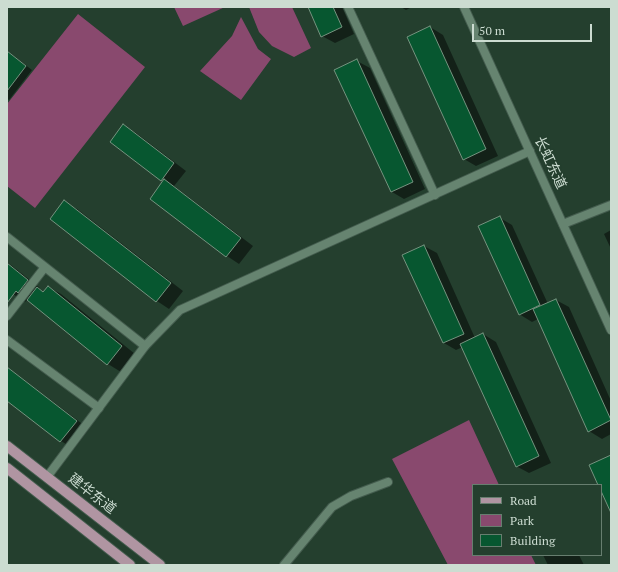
<!DOCTYPE html>
<html>
<head>
<meta charset="utf-8">
<style>
  body { margin:0 }
  #map { position:relative; width:618px; height:572px; overflow:hidden; background:#243f2e; font-family:"PT Serif",serif }
  canvas { display:block }
  .frame { position:absolute; inset:0; border:8px solid #ccdcd1; pointer-events:none }
  .legend { position:absolute; left:472px; top:484px; width:130px; height:72px; box-sizing:border-box; background:#243f2e; border:1px solid #677e6f; margin:0; padding:5px 7px; list-style:none; font-size:12px; color:#ccdcd1 }
  .legend li { display:flex; align-items:center; gap:8px; height:20px }
  .legend b { width:20px; border:1px solid #677e6f }
  .scale { position:absolute; left:472px; top:24px; width:120px; height:18px; box-sizing:border-box; border:2px solid #ccdcd1; border-top:0; padding-left:5px; font-size:12px; line-height:14px; white-space:nowrap; color:#ccdcd1; -webkit-text-stroke:3px #243f2e; paint-order:stroke }
</style>
</head>
<body>
<div id="map">
<canvas width="618" height="572"></canvas>
<div class="frame"></div>
<ul class="legend">
<li><b style="height:5px;background:#b095a2"></b>Road</li>
<li><b style="height:11px;background:#89496e"></b>Park</li>
<li><b style="height:11px;background:#075730"></b>Building</li>
</ul>
<div class="scale">50 m</div>
</div>
<script>
const g = document.querySelector('canvas').getContext('2d');
g.lineJoin = 'round';
function paint(path, color) {
  g.fillStyle = color;
  g.fill(path, 'evenodd');
}
function toPath(rows) {
  const path = new Path2D();
  for (const r of rows) {
    path.moveTo(r[0], r[1]);
    for (let i = 2; i < r.length; i += 2) path.lineTo(r[i], r[i + 1]);
  }
  return path;
}
function stroke(path, color, width, dash) {
  g.strokeStyle = color;
  g.lineWidth = width;
  g.lineCap = dash ? 'butt' : 'round';
  g.setLineDash(dash || []);
  g.stroke(path);
}
function write(font, color, halo, rows, align = 'center') {
  g.font = font + ' "PT Serif","Noto Sans SC",serif';
  g.lineWidth = 3;
  g.setLineDash([]);
  g.textBaseline = 'middle';
  g.strokeStyle = halo;
  g.fillStyle = color;
  for (const [text, x, y, turn = 0] of rows) {
    g.save();
    g.translate(x, y);
    g.rotate((+turn || 0) * Math.PI / 180);
    g.textAlign = isNaN(turn) ? turn : align;
    if (halo) g.strokeText(text, 0, 0);
    g.fillText(text, 0, 0);
    g.restore();
  }
}
const green = toPath([
  [174,7,225,7,183,26],
  [249,7,292,7,311,48,294,57,272,46,259,32],
  [78,14,145,67,35,208,7,186,7,104],
  [241,17,258,49,271,59,241,100,200,71,232,36],
  [469,420,499,485,473,485,473,555,531,555,536,565,448,565,392,459]
]);
const shadow = toPath([
  [309,7,342,7,354,34,335,43,322,36],
  [401,7,412,7,406,10],
  [430,27,443,35,498,156,476,166,464,159],
  [7,51,32,70,9,100,7,99],
  [357,61,370,68,425,189,404,199,392,192,336,70],
  [124,126,136,133,186,171,174,186,253,246,239,264,227,256,151,199,164,181],
  [64,202,77,209,183,291,169,309,157,301,51,219],
  [500,218,512,225,548,304,556,300,569,307,611,401,611,434,602,439,589,431,538,319,532,322,519,314],
  [611,230,611,249,604,234],
  [424,246,437,253,475,338,483,334,496,342,551,463,529,473,516,466,463,347,456,350,444,343,404,255],
  [7,262,40,288,39,289,44,292,48,287,61,294,135,354,121,372,108,364,28,299,25,302,7,290],
  [7,367,89,429,74,449,61,441,7,400],
  [543,555,579,555,584,565,548,565]
]);
const building = toPath([
  [308,7,333,7,342,27,321,37,308,7],
  [430,26,486,149,463,160,407,37,430,26],
  [7,51,26,66,7,91,7,51],
  [357,59,413,182,391,192,334,70,357,59],
  [123,124,174,163,161,181,110,142,123,124],
  [164,179,241,238,226,257,150,199,164,179],
  [64,200,171,283,156,302,50,219,64,200],
  [500,216,540,305,519,315,478,226,500,216],
  [424,245,464,334,443,343,402,255,424,245],
  [7,263,28,280,18,293,16,291,7,303,7,263],
  [48,286,122,346,107,365,27,300,37,287,43,292,48,286],
  [556,299,611,420,588,432,533,309,556,299],
  [483,333,539,456,516,467,460,344,483,333],
  [7,367,77,421,60,442,7,401,7,367],
  [611,455,611,513,601,491,601,485,598,485,589,465,611,455]
]);
const service = toPath([
  [348,7,435,195],
  [563,224,611,205],
  [7,237,145,346],
  [7,316,45,267],
  [7,340,99,408],
  [284,565,332,507,351,496,388,482]
]);
const minor = toPath([
  [47,477,145,346,180,310,530,151]
]);
const tertiary = toPath([
  [464,7,611,330]
]);
const primary = toPath([
  [7,446,160,565],
  [7,468,130,565]
]);
const streetNames = [
  ["长虹东道",550,163,65],
  ["建华东道",92,494,38]
];
paint(green, '#89496e');
paint(shadow, '#0007');
paint(building, '#075730');
stroke(building, '#75937f', 1);
stroke(service, '#445c4e', 10);
stroke(minor, '#445c4e', 10);
stroke(tertiary, '#445c4e', 10);
stroke(primary, '#445c4e', 12);
stroke(service, '#668470', 8);
stroke(minor, '#668470', 8);
stroke(tertiary, '#668470', 8);
stroke(primary, '#b095a2', 10);
write('14px', '#ccdcd1', '#243f2e', streetNames);
</script>
</body>
</html>
